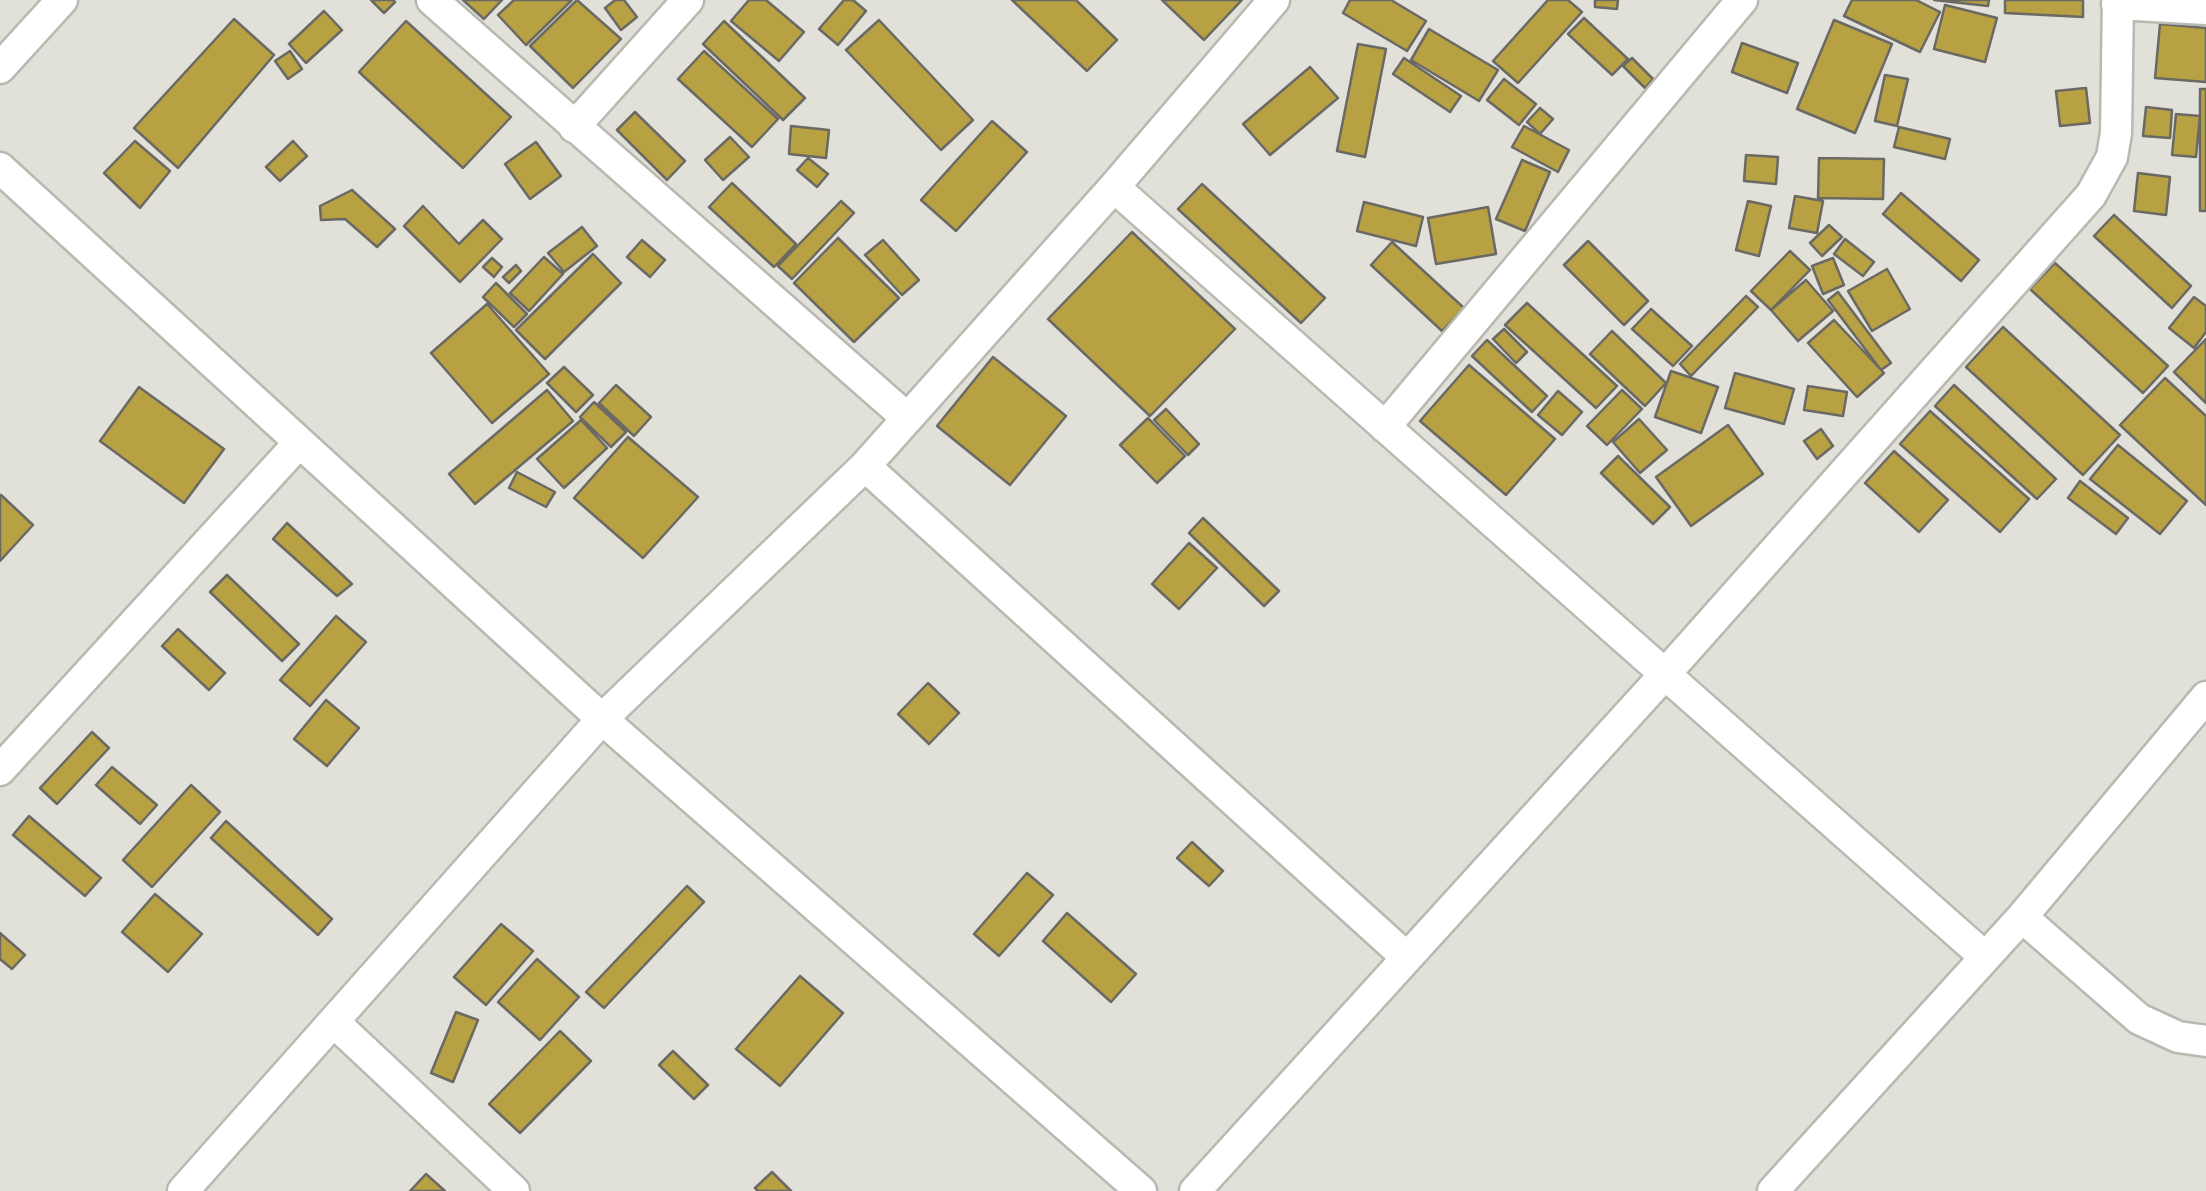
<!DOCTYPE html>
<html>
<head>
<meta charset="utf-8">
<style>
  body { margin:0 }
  canvas { display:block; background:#e1e0d9 }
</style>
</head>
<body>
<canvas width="2206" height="1191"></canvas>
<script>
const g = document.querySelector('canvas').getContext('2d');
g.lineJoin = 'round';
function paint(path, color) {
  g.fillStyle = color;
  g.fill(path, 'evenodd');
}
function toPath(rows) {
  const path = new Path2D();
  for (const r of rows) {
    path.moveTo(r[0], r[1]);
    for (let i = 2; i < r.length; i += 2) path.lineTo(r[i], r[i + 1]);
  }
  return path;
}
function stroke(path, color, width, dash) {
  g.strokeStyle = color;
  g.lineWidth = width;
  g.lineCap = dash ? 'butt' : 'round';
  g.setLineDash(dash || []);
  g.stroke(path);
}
const building = toPath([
  [371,0,393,0,395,2,384,13,371,0],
  [463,0,502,0,484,19,463,0],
  [514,0,572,0,526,45,498,15,514,0],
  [577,0,621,39,573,88,530,46,577,0],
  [615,0,624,0,637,17,621,30,605,8,615,0],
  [749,0,766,0,804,32,779,61,731,21,749,0],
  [844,0,853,0,866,11,838,45,819,29,844,0],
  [1012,0,1076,0,1117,40,1087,71,1012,0],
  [1162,0,1242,0,1204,40,1162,0],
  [1350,0,1391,0,1426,21,1407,51,1343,13,1350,0],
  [1548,0,1568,0,1582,12,1518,83,1493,61,1548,0],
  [1595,0,1618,0,1617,9,1595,7,1595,0],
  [1852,0,1916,0,1940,12,1920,52,1844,16,1852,0],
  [1934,0,1989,0,1988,6,1934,0],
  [2005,0,2083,0,2083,17,2005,13,2005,0],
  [1945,5,1997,18,1985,62,1934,49,1945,5],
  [324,11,342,30,306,63,289,44,324,11],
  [1584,18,1628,59,1612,75,1568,34,1584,18],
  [234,19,274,55,178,168,134,128,234,19],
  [879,20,973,120,941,150,846,50,879,20],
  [1834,20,1892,44,1855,133,1797,109,1834,20],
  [406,21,511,117,463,168,359,72,406,21],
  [724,21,805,98,783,120,703,44,724,21],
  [2160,24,2206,28,2206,82,2155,78,2160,24],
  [1429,29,1498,70,1479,101,1411,60,1429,29],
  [1742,43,1798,63,1787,93,1732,72,1742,43],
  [1358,44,1386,49,1365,157,1337,151,1358,44],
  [290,51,302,69,288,79,275,61,290,51],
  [704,51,778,119,752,147,678,79,704,51],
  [1404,58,1461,96,1450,112,1393,74,1404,58],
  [1632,58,1653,79,1645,88,1623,66,1632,58],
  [1310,67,1338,98,1270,155,1243,124,1310,67],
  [1885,75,1908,79,1897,126,1875,121,1885,75],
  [1504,79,1536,104,1519,125,1487,100,1504,79],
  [2086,88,2090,123,2060,126,2056,91,2086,88],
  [2200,89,2206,89,2206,211,2200,211,2200,89],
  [2146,107,2172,110,2170,138,2143,136,2146,107],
  [1540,108,1553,119,1540,134,1527,122,1540,108],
  [635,112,685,161,667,180,617,130,635,112],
  [2176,114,2200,116,2196,157,2172,155,2176,114],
  [992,121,1027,152,956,231,921,200,992,121],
  [791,126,829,130,826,158,789,154,791,126],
  [1524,126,1569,150,1558,172,1512,147,1524,126],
  [1899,127,1950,139,1945,159,1894,147,1899,127],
  [730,137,749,157,723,180,705,160,730,137],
  [135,141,170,171,140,208,104,173,135,141],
  [293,141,307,156,280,181,266,167,293,141],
  [536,142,561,176,530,199,505,164,536,142],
  [1746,155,1778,157,1776,184,1744,181,1746,155],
  [808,158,828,174,817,187,797,170,808,158],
  [1819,158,1884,159,1883,199,1818,198,1819,158],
  [1522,160,1550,172,1525,231,1496,219,1522,160],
  [2138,173,2170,177,2166,215,2134,211,2138,173],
  [732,183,796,244,774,267,709,207,732,183],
  [1202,184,1325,298,1301,323,1178,209,1202,184],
  [352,190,395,229,377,247,345,219,321,220,320,206,352,190],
  [1901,193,1979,260,1961,281,1883,214,1901,193],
  [1795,196,1823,201,1817,233,1789,228,1795,196],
  [841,201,854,213,792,279,778,266,841,201],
  [1748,201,1771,206,1759,256,1736,250,1748,201],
  [1364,202,1423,217,1416,246,1357,231,1364,202],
  [423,206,459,244,483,220,502,239,460,282,404,226,423,206],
  [1488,207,1496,254,1436,264,1428,218,1488,207],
  [2114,215,2191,286,2172,308,2094,236,2114,215],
  [1829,225,1842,237,1822,256,1810,243,1829,225],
  [582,227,597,246,564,272,548,253,582,227],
  [1132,232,1235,329,1150,416,1048,319,1132,232],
  [838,238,899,298,854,342,794,283,838,238],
  [1845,239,1874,262,1863,276,1834,254,1845,239],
  [642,240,665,260,650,277,627,257,642,240],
  [883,240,919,280,902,295,865,255,883,240],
  [1588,241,1648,301,1624,325,1564,265,1588,241],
  [1392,242,1464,308,1442,331,1371,265,1392,242],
  [1790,251,1810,270,1771,310,1751,291,1790,251],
  [593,254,621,283,545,359,516,330,593,254],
  [544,257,563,274,529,311,510,293,544,257],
  [492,258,502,267,494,277,483,267,492,258],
  [1833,258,1844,285,1823,294,1812,266,1833,258],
  [2055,263,2168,366,2143,393,2030,289,2055,263],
  [516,265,521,271,509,283,503,277,516,265],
  [1887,269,1910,309,1872,331,1848,291,1887,269],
  [1806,280,1833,311,1798,341,1771,310,1806,280],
  [496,283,527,314,514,327,483,297,496,283],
  [1838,292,1891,363,1881,370,1828,300,1838,292],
  [1746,296,1758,307,1691,376,1680,364,1746,296],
  [2194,297,2206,306,2206,332,2194,348,2169,328,2194,297],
  [1527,303,1617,386,1596,408,1505,325,1527,303],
  [487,304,549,374,492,423,431,353,487,304],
  [1651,309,1692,346,1673,366,1632,329,1651,309],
  [1834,320,1884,373,1857,397,1808,343,1834,320],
  [2003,327,2120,435,2083,475,1966,367,2003,327],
  [1504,329,1527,352,1516,363,1493,339,1504,329],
  [1612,331,1666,383,1645,406,1590,354,1612,331],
  [2206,339,2206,403,2174,372,2206,339],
  [1487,340,1547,396,1532,412,1472,356,1487,340],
  [993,357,1066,416,1010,485,937,426,993,357],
  [1469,365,1555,439,1506,495,1420,421,1469,365],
  [564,367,593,395,576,412,547,383,564,367],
  [1671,371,1718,387,1701,433,1655,417,1671,371],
  [1735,373,1794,389,1784,424,1725,408,1735,373],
  [2165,378,2206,416,2206,505,2120,425,2165,378],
  [616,385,651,417,634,436,599,403,616,385],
  [1954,385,2056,479,2037,499,1935,406,1954,385],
  [1808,386,1847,392,1843,416,1804,410,1808,386],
  [139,387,224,449,184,503,100,441,139,387],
  [547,390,573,421,475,504,449,474,547,390],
  [1622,390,1642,409,1607,445,1587,426,1622,390],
  [1558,391,1582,412,1562,435,1538,415,1558,391],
  [594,402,626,432,611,447,580,417,594,402],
  [1166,409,1199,444,1188,455,1154,420,1166,409],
  [1930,411,2029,499,2000,532,1900,444,1930,411],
  [1148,418,1185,456,1157,483,1120,445,1148,418],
  [1639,419,1667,450,1640,473,1613,442,1639,419],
  [581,420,607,448,564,488,537,459,581,420],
  [1728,425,1763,474,1691,526,1656,477,1728,425],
  [1821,429,1833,446,1817,459,1804,441,1821,429],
  [628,437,698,497,643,558,574,498,628,437],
  [2118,445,2187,501,2160,534,2090,479,2118,445],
  [1894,451,1948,500,1919,532,1865,483,1894,451],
  [1618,456,1670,507,1653,524,1601,473,1618,456],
  [517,472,555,492,546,507,509,488,517,472],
  [2080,481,2128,518,2116,534,2068,498,2080,481],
  [1,495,33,525,0,561,0,496,1,495],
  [1203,518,1279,591,1264,606,1189,533,1203,518],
  [287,523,352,584,337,596,273,539,287,523],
  [1189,543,1217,568,1179,609,1152,584,1189,543],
  [227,575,299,644,282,661,210,592,227,575],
  [336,616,366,642,310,706,280,680,336,616],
  [178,629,225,673,209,690,162,646,178,629],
  [928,683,959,713,929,744,898,714,928,683],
  [326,700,359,728,327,766,294,739,326,700],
  [92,732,109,748,57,804,40,788,92,732],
  [112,767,157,805,140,824,96,785,112,767],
  [191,785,220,812,152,887,123,860,191,785],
  [29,816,101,878,85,896,13,835,29,816],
  [226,821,332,919,318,935,211,838,226,821],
  [1192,842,1223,871,1209,886,1177,858,1192,842],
  [1027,873,1053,895,999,956,974,934,1027,873],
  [687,886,704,902,604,1008,586,992,687,886],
  [155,894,202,934,168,972,122,932,155,894],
  [1067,913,1136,974,1111,1002,1043,941,1067,913],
  [501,924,533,951,486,1005,454,977,501,924],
  [0,933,25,955,12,969,0,959,0,933],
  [537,959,579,997,540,1040,498,1002,537,959],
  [800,976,843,1013,780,1086,736,1049,800,976],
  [456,1012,478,1020,453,1082,431,1073,456,1012],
  [560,1031,591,1061,520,1133,489,1104,560,1031],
  [673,1051,708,1085,694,1099,659,1065,673,1051],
  [772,1172,791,1191,758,1191,755,1188,772,1172],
  [426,1174,445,1191,410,1191,426,1174]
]);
const minor = toPath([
  [432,0,907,418],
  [2117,4,2206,9],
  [0,68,62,0],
  [574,127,688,0],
  [0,168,602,719,1141,1191],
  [1114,187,1985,957],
  [1385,427,1742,0],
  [865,466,1406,957],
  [0,770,299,443],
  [2022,917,2139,1019,2178,1037,2206,1041],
  [335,1023,514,1191],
  [183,1191,602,719,865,466,1114,187,1274,0],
  [1195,1191,1666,673,2091,195,2112,157,2116,133,2118,0],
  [1773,1191,2022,917,2206,697]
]);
paint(building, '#b8a142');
stroke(building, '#6a6963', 2.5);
stroke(minor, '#b9b8b1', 35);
stroke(minor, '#fff', 30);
</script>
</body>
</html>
